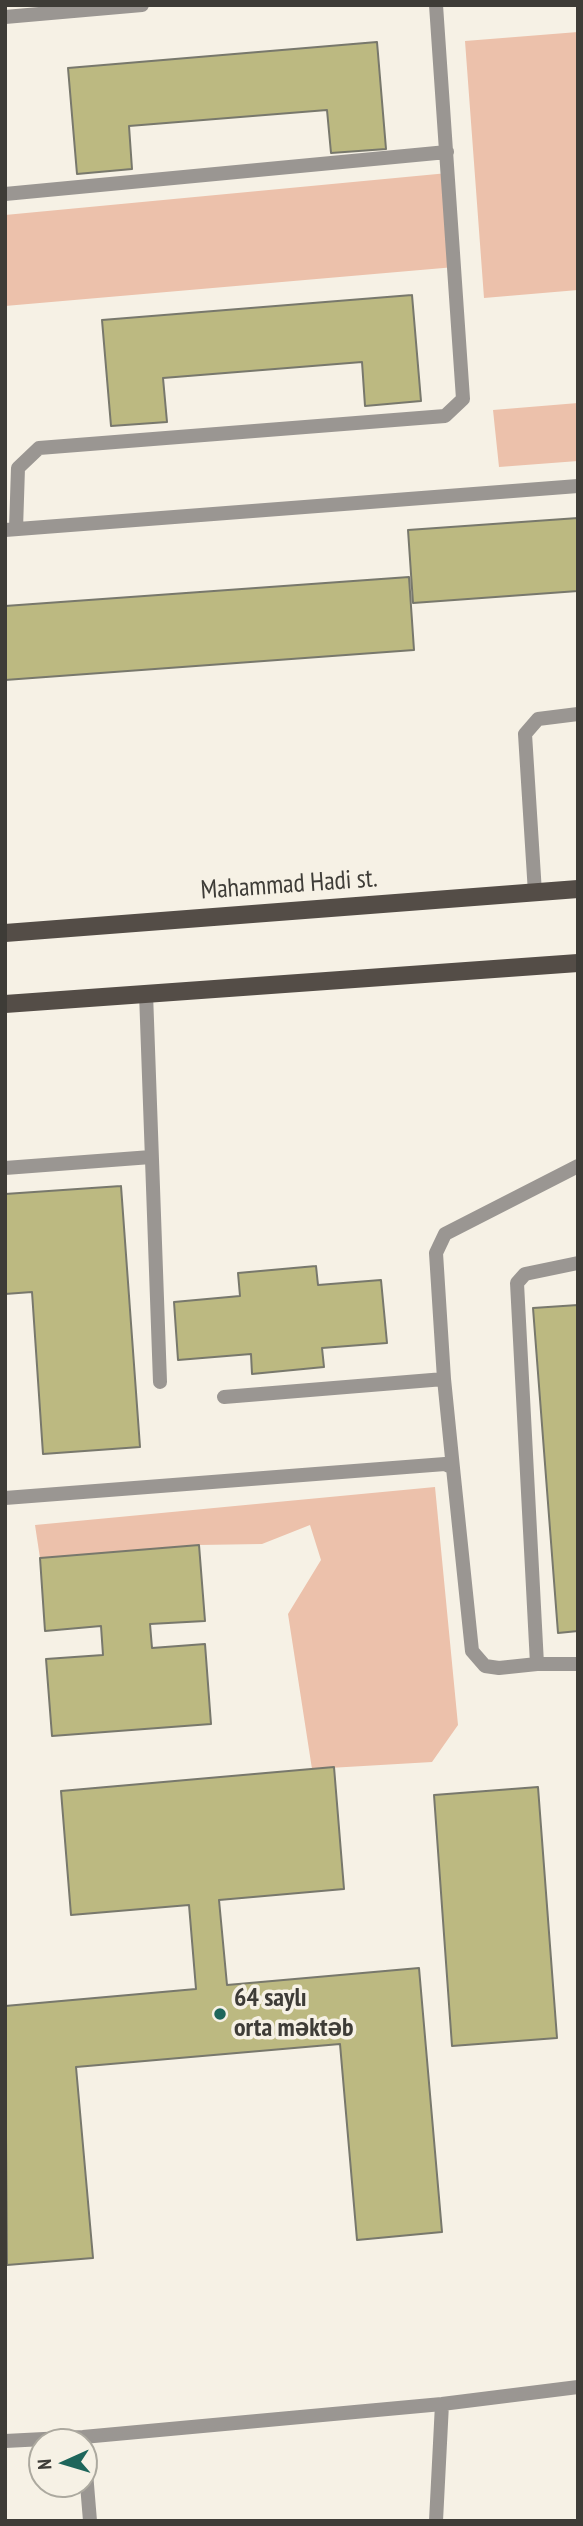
<!DOCTYPE html>
<html>
<head>
<meta charset="utf-8">
<style>
  body { margin:0 }
  #map { position:relative; width:583px; height:2526px; overflow:hidden; background:#f6f1e5; font-family:"PT Sans Narrow",sans-serif }
  canvas { display:block }
  .frame { position:absolute; inset:0; border:7px solid #3e3c37; pointer-events:none }
  .north { position:absolute; left:28px; top:2428px; width:70px; height:70px; box-sizing:border-box; background:#f6f1e5; border:2px solid #aca99f; border-radius:50%; rotate:266deg; font-size:19px; font-weight:700; line-height:28px; text-align:center; color:#3e3c37 }
  .north::after { content:''; display:block; margin:auto; width:24px; height:32px; background:#1e665b; clip-path:polygon(50% 0,100% 100%,50% 72%,0 100%) }
</style>
</head>
<body>
<div id="map">
<canvas width="583" height="2526"></canvas>
<div class="frame"></div>
<div class="north">N</div>
</div>
<script>
const g = document.querySelector('canvas').getContext('2d');
g.lineJoin = 'round';
function paint(path, color) {
  g.fillStyle = color;
  g.fill(path, 'evenodd');
}
function toPath(rows) {
  const path = new Path2D();
  for (const r of rows) {
    path.moveTo(r[0], r[1]);
    for (let i = 2; i < r.length; i += 2) path.lineTo(r[i], r[i + 1]);
  }
  return path;
}
function stroke(path, color, width, dash) {
  g.strokeStyle = color;
  g.lineWidth = width;
  g.lineCap = dash ? 'butt' : 'round';
  g.setLineDash(dash || []);
  g.stroke(path);
}
function write(font, color, halo, rows, align = 'center') {
  g.font = font + ' "PT Sans Narrow",sans-serif';
  g.lineWidth = 7;
  g.setLineDash([]);
  g.textBaseline = 'middle';
  g.strokeStyle = halo;
  g.fillStyle = color;
  for (const [text, x, y, turn = 0] of rows) {
    g.save();
    g.translate(x, y);
    g.rotate((+turn || 0) * Math.PI / 180);
    g.textAlign = isNaN(turn) ? turn : align;
    if (halo) g.strokeText(text, 0, 0);
    g.fillText(text, 0, 0);
    g.restore();
  }
}
const green = toPath([
  [578,32,578,290,484,298,465,41],
  [448,173,455,267,5,306,5,215],
  [578,403,578,461,499,467,493,410],
  [435,1487,458,1725,432,1762,312,1769,288,1614,321,1560,310,1525,262,1544,199,1545,40,1558,35,1525]
]);
const building = toPath([
  [377,42,386,149,331,153,327,110,129,126,132,169,77,174,68,68,377,42],
  [412,295,421,401,365,406,362,362,163,378,167,422,111,426,102,320,412,295],
  [578,518,578,591,413,603,408,530,578,518],
  [409,577,414,650,5,680,5,606,409,577],
  [121,1186,140,1447,43,1454,32,1292,5,1294,5,1194,121,1186],
  [316,1266,318,1285,381,1280,387,1343,322,1348,324,1367,252,1374,251,1354,178,1360,174,1302,240,1296,238,1273,316,1266],
  [578,1305,578,1631,558,1633,533,1308,578,1305],
  [199,1545,205,1621,150,1624,152,1648,205,1644,211,1724,52,1736,46,1659,103,1655,101,1626,45,1631,40,1558,199,1545],
  [334,1767,344,1889,219,1900,227,1985,419,1968,442,2232,357,2240,340,2044,76,2067,93,2258,7,2265,5,2006,196,1989,189,1905,71,1915,61,1791,334,1767],
  [538,1787,557,2038,452,2046,434,1795,538,1787]
]);
const lane = toPath([
  [5,17,142,5],
  [5,194,447,152],
  [16,529,18,468,39,448,445,416,463,399,436,5],
  [5,530,578,486],
  [535,893,525,734,538,719,578,714],
  [146,993,160,1382],
  [5,1168,151,1157]
]);
const street = toPath([
  [444,1379,453,1468],
  [224,1397,444,1379,436,1253,445,1234,578,1166],
  [5,1498,445,1464,453,1468,472,1651,485,1666,499,1668,537,1664,578,1664],
  [537,1664,517,1283,525,1274,578,1263],
  [5,2441,83,2437,442,2404,578,2387],
  [84,2448,90,2521],
  [436,2521,442,2404]
]);
const primary = toPath([
  [5,933,578,889],
  [5,1004,578,963]
]);
const markers = [
  [220,2014,7,"#1e665b"]
];
const streetNames = [
  ["Mahammad Hadi st.",289,885,-4]
];
const poiNames = [
  ["64 saylı",234,1999],
  ["orta məktəb",234,2029]
];
paint(green, '#ecc1ab');
paint(building, '#bcb981');
stroke(building, '#78786c', 2);
stroke(lane, '#9a9692', 14);
stroke(street, '#9a9692', 14);
stroke(primary, '#544d47', 18);
for (const [x, y, r, color] of markers) {
  const dot = new Path2D();
  dot.arc(x, y, r, 0, 2 * Math.PI);
  g.fillStyle = color;
  g.fill(dot);
  stroke(dot, '#f6f1e5', 2.5);
}
write('26px', '#3e3c37', '#f6f1e5', streetNames);
write('bold 26px', '#3e3c37', '#f6f1e5', poiNames, 'left');
</script>
</body>
</html>
